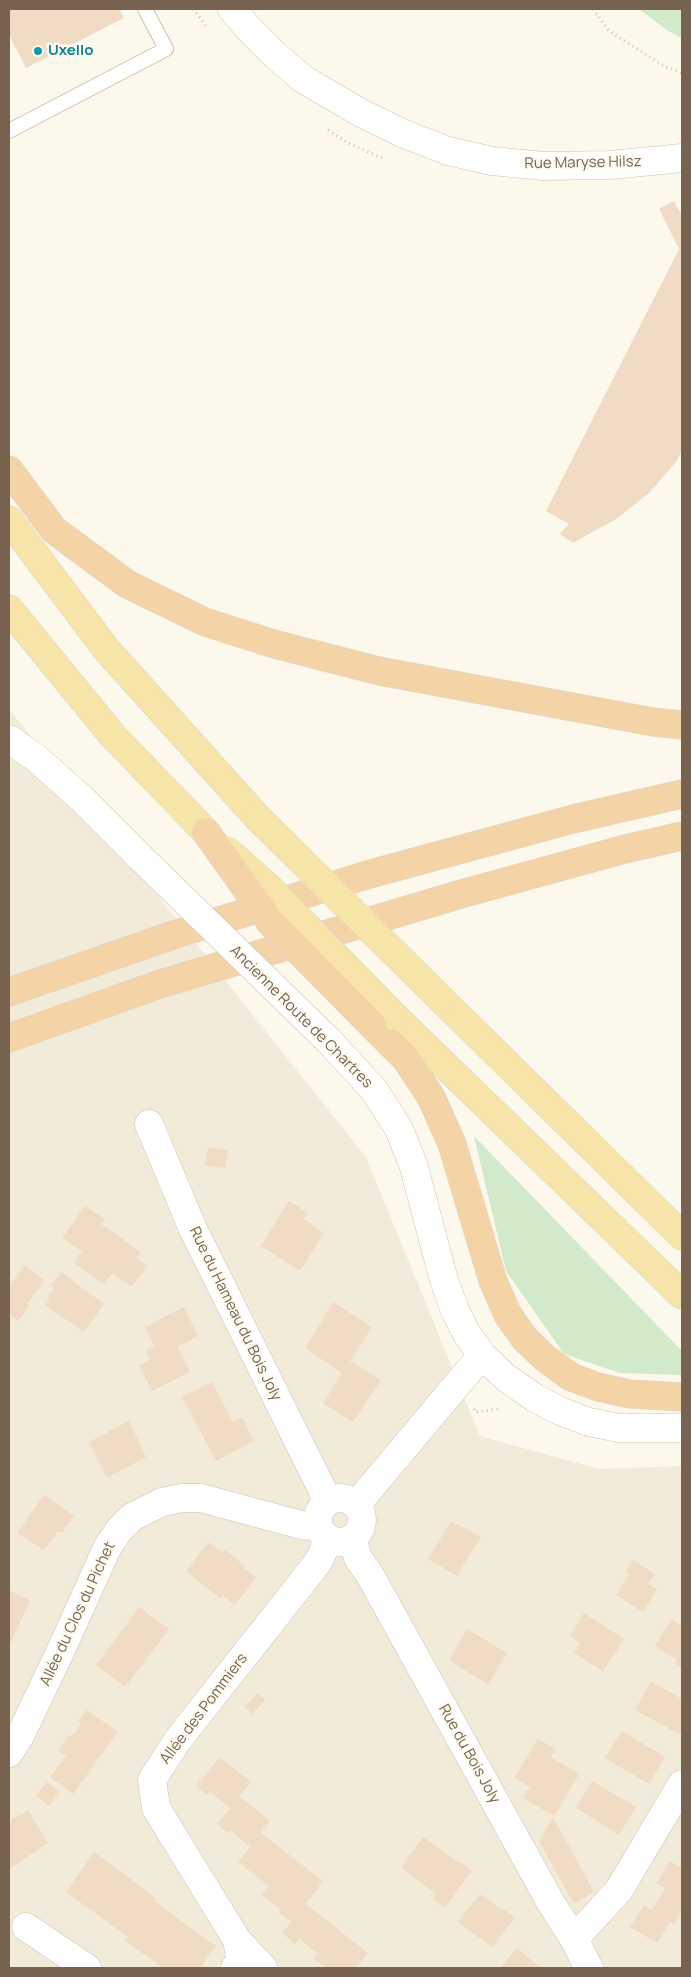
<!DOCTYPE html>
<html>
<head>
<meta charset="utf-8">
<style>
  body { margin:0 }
  #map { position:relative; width:691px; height:1977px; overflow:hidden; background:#fcf8eb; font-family:Manrope,sans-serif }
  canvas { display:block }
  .frame { position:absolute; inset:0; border:10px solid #77624f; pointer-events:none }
</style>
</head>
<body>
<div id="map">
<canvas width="691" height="1977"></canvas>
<div class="frame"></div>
</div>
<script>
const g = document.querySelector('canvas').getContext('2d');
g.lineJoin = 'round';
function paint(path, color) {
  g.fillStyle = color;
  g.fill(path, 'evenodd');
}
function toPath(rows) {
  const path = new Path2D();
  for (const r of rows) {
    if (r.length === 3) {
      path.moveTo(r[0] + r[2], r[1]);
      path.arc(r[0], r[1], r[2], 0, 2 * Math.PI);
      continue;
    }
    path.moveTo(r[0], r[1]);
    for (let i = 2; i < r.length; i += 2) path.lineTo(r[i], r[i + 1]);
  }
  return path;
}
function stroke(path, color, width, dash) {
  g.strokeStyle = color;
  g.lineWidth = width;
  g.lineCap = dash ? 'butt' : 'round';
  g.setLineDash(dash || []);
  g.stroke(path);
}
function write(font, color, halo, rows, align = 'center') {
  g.font = font + ' Manrope,sans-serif';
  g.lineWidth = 5;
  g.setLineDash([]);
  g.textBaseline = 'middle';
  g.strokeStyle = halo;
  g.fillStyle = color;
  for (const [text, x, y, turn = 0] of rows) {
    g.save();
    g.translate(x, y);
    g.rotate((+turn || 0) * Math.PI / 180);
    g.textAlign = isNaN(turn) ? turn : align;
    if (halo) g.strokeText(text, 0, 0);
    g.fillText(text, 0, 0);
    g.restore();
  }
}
const residential = toPath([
  [9,709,366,1157,480,1436,599,1469,682,1466,682,1968,9,1968]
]);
const green = toPath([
  [639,9,682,9,682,38,668,31],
  [474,1136,682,1351,682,1375,620,1373,564,1354,506,1271]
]);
const building = toPath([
  [9,9,119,9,124,18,26,68,9,35],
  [674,201,682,216,682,450,676,462,650,492,618,518,573,543,560,534,569,524,546,511,679,249,659,209],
  [208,1147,228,1150,225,1168,205,1166],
  [289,1201,308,1213,304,1219,324,1233,300,1271,261,1246],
  [85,1206,105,1219,101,1224,141,1252,136,1258,147,1266,132,1287,112,1273,104,1284,74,1263,82,1251,62,1238],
  [25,1265,44,1280,27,1304,29,1306,18,1321,9,1314,9,1287],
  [61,1272,104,1304,84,1332,45,1305,50,1299,48,1297,54,1288,51,1285],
  [333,1302,372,1327,350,1361,381,1380,353,1422,323,1403,342,1373,305,1348],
  [184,1307,198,1336,178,1347,190,1372,152,1391,139,1365,150,1360,146,1350,154,1346,145,1327],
  [212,1382,233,1422,242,1417,254,1441,216,1461,182,1397],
  [129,1421,146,1457,107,1478,89,1442],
  [44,1495,74,1516,62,1533,58,1531,44,1550,17,1533],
  [451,1521,481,1537,457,1576,428,1559],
  [208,1542,223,1553,225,1550,245,1566,243,1568,256,1577,235,1605,223,1596,221,1599,186,1571],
  [633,1560,655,1574,648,1584,657,1589,643,1612,616,1595,629,1574,625,1572],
  [9,1590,30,1601,9,1646],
  [139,1607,169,1629,125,1687,96,1665],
  [584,1613,624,1639,603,1671,574,1653,580,1643,570,1636],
  [672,1619,682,1626,682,1668,675,1663,677,1660,655,1646],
  [467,1629,507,1653,488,1685,449,1660],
  [651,1681,682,1699,682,1729,679,1734,635,1710],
  [257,1693,265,1700,253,1714,245,1707],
  [87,1710,118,1732,73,1794,50,1777,66,1756,58,1751,69,1735,72,1736,81,1724,78,1722],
  [622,1731,665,1757,649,1784,605,1758],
  [538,1739,556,1749,551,1757,579,1774,554,1816,523,1798,530,1787,514,1778],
  [220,1757,251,1782,239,1796,270,1821,261,1833,323,1881,306,1904,368,1953,356,1968,326,1968,313,1958,317,1953,300,1939,295,1944,282,1933,291,1922,278,1912,280,1909,262,1895,269,1886,238,1862,250,1847,230,1830,228,1833,217,1824,230,1808,210,1792,207,1795,196,1786],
  [592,1781,636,1807,619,1835,576,1808],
  [47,1782,60,1792,49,1806,36,1796],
  [28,1810,48,1843,9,1869,9,1826,12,1824,10,1821],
  [553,1817,594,1892,574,1904,539,1841],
  [423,1837,459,1863,460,1861,472,1870,445,1908,433,1899,436,1894,401,1868],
  [94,1852,156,1898,154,1901,216,1946,200,1968,163,1968,125,1941,128,1937,66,1892],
  [670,1861,682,1868,682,1910,674,1924,670,1922,657,1943,630,1927,644,1905,652,1910,659,1899,665,1888,657,1883],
  [480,1894,502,1910,503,1909,515,1917,492,1947,458,1922],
  [516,1948,542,1968,501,1968]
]);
const path = toPath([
  [193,9,206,26],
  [593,9,609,31,664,66,682,73],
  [328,130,350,144,382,158],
  [474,1409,475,1412,498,1409]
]);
const service = toPath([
  [9,131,166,49,145,9]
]);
const minor = toPath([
  [232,9,248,28,275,55,303,79,361,113,402,133,448,151,492,161,543,166,611,165,682,158],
  [149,1124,192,1227,328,1501],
  [9,1753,20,1736,61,1650,108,1546,120,1529,132,1517,162,1502,182,1498,201,1498,305,1526,318,1524],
  [26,1927,87,1968],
  [574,1939,619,1890,682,1784],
  [237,1940,263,1968],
  [235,1968,241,1961,237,1940,156,1808,152,1780,177,1741,315,1566,321,1557,328,1538]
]);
const tertiary = toPath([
  [340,1520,22],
  [356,1505,482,1355],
  [352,1538,358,1558,370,1575,551,1903,574,1939,589,1968]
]);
const secondary = toPath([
  [9,739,36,758,80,797,140,857],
  [329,1041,374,1090,399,1129,413,1164,444,1280,455,1311,467,1334,482,1355,505,1377,535,1398,560,1411,589,1422,619,1428,682,1428]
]);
const primary = toPath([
  [9,520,106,649,257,817],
  [9,609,113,736,206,832],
  [442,1000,682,1236],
  [394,1016,682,1295]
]);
const trunk = toPath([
  [9,470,54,530,127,584,205,622,274,644,379,671,653,722,682,725],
  [9,992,173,935,370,874,573,819,682,794],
  [372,1025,406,1059,431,1097,452,1144,493,1281,508,1315,525,1339,545,1358,571,1377,598,1387,630,1394,682,1397],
  [9,1038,160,984,461,894,625,849,682,836]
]);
const secondaryBridge = toPath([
  [140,857,329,1041]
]);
const primaryBridge = toPath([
  [257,817,442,1000],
  [226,850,268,887,394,1016]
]);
const trunkBridge = toPath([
  [206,832,270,922,372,1025]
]);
const markers = [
  [38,51,5,"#0f9aa8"]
];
const cultureNames = [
  ["Uxello",48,51]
];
const streetNames = [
  ["Rue Maryse Hilsz",583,163,-1],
  ["Ancienne Route de Chartres",301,1017,45],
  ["Rue du Hameau du Bois Joly",235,1314,64],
  ["Allée du Clos du Pichet",78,1614,-65],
  ["Allée des Pommiers",204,1709,-53],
  ["Rue du Bois Joly",469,1754,61]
];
paint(residential, '#f3ebda');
paint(green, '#d2eaca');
paint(building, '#f0dcc4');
stroke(service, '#cec1b1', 16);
stroke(minor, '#cec1b1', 29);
stroke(tertiary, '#cec1b1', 29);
stroke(secondary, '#d1c3af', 29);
stroke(primary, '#dcd6d1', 29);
stroke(trunk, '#dcd6d1', 29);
stroke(path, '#d6bfa6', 3, [1, 4]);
stroke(service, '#fff', 14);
stroke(minor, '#fff', 28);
stroke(tertiary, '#fff', 28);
stroke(secondary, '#fff', 28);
stroke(primary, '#f6e4a8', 28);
stroke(trunk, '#f4d4a7', 28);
stroke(secondaryBridge, '#d1c3af', 29, []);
stroke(primaryBridge, '#dcd6d1', 29, []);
stroke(trunkBridge, '#dcd6d1', 29, []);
stroke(secondaryBridge, '#fff', 28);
stroke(primaryBridge, '#f6e4a8', 28);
stroke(trunkBridge, '#f4d4a7', 28);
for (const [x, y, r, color] of markers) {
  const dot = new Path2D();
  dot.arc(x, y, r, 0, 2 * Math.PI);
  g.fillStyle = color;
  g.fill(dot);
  stroke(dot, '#fefbf2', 2);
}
write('bold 15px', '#0d838f', '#fefbf2', cultureNames, 'left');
write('15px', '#77624f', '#fefbf2', streetNames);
</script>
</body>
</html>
